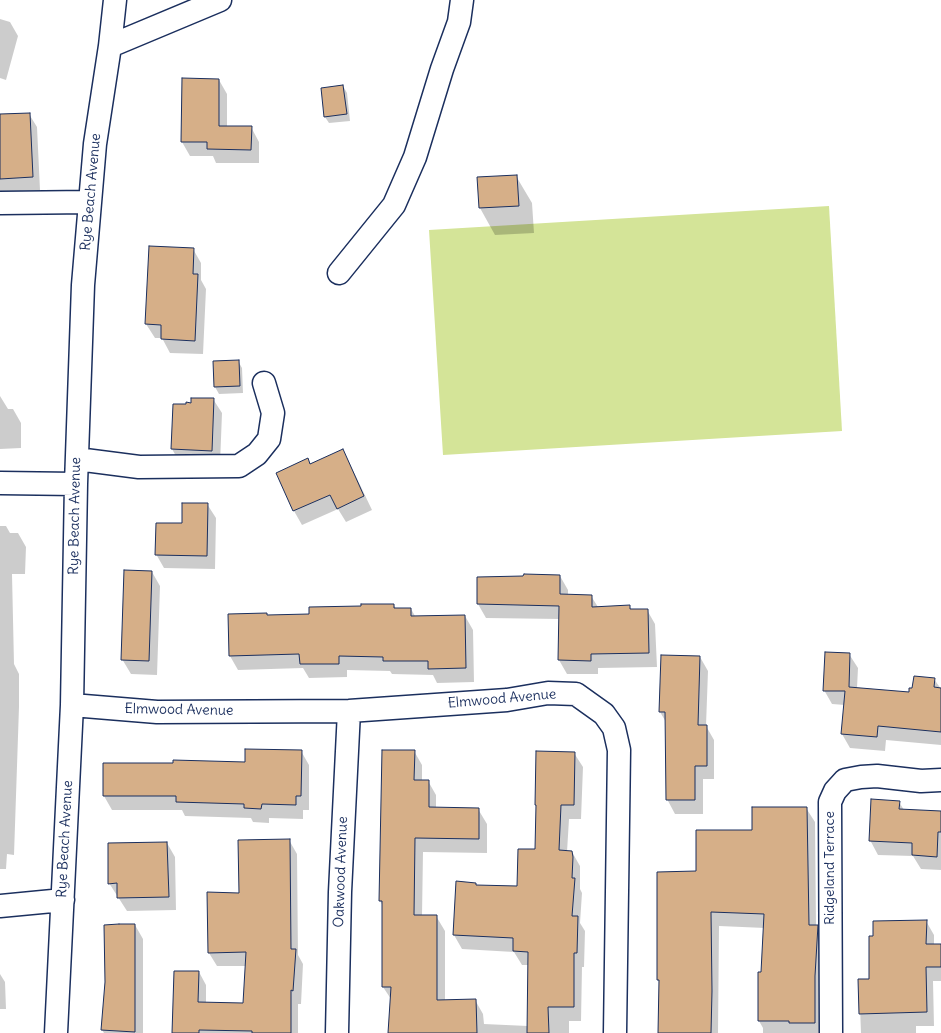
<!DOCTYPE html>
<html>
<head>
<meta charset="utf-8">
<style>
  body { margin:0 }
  canvas { display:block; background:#fff }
</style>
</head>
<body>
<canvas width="941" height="1033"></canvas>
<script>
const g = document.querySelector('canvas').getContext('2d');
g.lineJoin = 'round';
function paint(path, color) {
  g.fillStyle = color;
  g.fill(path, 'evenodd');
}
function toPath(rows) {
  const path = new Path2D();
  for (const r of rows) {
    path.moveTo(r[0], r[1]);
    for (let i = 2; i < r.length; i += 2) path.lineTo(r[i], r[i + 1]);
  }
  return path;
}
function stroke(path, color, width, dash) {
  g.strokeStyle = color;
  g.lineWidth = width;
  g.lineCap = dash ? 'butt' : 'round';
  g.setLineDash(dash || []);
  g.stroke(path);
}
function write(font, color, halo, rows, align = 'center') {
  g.font = font + ' Delius,sans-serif';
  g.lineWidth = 3.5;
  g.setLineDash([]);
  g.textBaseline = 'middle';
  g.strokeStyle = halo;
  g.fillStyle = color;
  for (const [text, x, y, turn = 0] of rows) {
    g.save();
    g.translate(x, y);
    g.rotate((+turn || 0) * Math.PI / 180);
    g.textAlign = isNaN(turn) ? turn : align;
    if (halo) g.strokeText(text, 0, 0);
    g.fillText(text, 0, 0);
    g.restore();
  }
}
const green = toPath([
  [829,206,842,431,443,455,429,230]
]);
const shadow = toPath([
  [0,19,10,22,18,36,6,80,0,78],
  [219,80,227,94,227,127,251,127,259,142,259,163,216,163,213,156,190,156,182,142],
  [343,86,347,93,350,121,329,123,325,117],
  [29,114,37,127,40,190,0,192,0,115],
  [516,176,532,203,534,233,495,235,480,208],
  [193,249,201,263,201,280,206,289,203,354,170,353,162,338,155,338,146,324],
  [238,361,242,368,243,393,219,394,215,387],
  [0,396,8,409,13,409,21,423,21,448,0,449],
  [213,399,222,413,220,464,180,463,172,449,192,404],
  [342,450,350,464,372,510,346,522,338,509,302,525,294,511,277,474,308,460,311,465],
  [207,504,216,518,215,569,164,568,156,554,183,524],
  [0,526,6,526,10,533,18,533,26,547,25,574,12,574,14,664,19,674,19,707,14,855,7,854,6,869,0,869],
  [152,572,160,586,157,675,131,674,122,659],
  [560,576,568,590,568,595,591,596,598,607,629,606,632,610,647,610,655,624,657,667,598,668,598,674,567,674,559,660,560,619,486,618,478,604],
  [394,605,396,609,411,609,415,616,465,616,473,630,474,682,437,683,433,675,392,674,390,671,347,670,347,677,309,678,303,668,238,670,230,656,267,616,310,615],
  [849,654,858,668,857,688,910,693,934,679,941,689,941,745,886,740,885,751,850,748,842,734,845,705,832,704,824,690],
  [700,657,708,671,706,726,714,740,714,779,703,779,703,814,675,814,667,799,666,722,660,712],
  [301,751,309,765,309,810,303,810,303,819,269,818,269,823,253,822,251,818,185,816,182,810,112,810,104,796,104,764,246,763],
  [383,751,414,751,422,765,422,781,428,781,436,795,436,809,478,809,487,824,487,853,423,852,422,916,436,916,445,931,445,1000,475,1000,483,1014,484,1024,528,1026,529,965,522,965,514,952,462,949,454,935,475,884,477,886,518,887,536,850,574,753,583,767,581,819,569,819,567,852,572,852,580,866,580,889,582,893,580,923,585,931,584,967,582,967,581,1021,569,1021,569,1033,389,1033,391,999,383,987,383,906,380,901],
  [899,802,904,810,941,812,941,870,921,869,913,856,878,855,870,840],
  [806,808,815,822,816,926,817,926,826,941,823,1033,763,1033,763,1028,759,1021,759,973,762,973,765,928,719,926,718,1033,659,1033,660,983,658,980,697,872,753,831],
  [289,840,297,854,298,955,303,964,301,1004,298,1004,298,1033,173,1033,199,972,206,985,206,1003,244,1004,247,966,217,966,209,953,240,894],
  [167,843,175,857,176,910,127,911,109,883],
  [926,921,934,935,934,945,941,945,941,981,933,981,934,1026,916,1026,916,1033,861,1033,859,980,870,980],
  [135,925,143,939,143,1033,104,1033,102,1030],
  [0,974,5,982,6,1009,0,1009]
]);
const building = toPath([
  [182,78,219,79,219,126,252,126,251,150,207,149,207,142,181,142,182,78],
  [343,85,347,114,324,117,321,88,343,85],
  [30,113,33,177,0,179,0,114,30,113],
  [517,175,519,206,479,208,477,177,517,175],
  [149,246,194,248,193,274,198,274,195,341,161,339,161,325,145,324,149,246],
  [239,360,240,386,214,387,213,361,239,360],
  [191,398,214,398,212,451,171,449,173,404,186,404,186,402,191,403,191,398],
  [343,449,364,496,337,509,330,495,293,511,276,473,308,458,310,464,343,449],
  [182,503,208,503,207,556,155,555,156,523,182,523,182,503],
  [124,570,152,571,149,661,121,660,124,570],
  [524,574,560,575,560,594,592,595,592,607,630,605,630,609,648,609,649,653,591,654,591,661,558,660,559,606,477,604,477,577,523,576,524,574],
  [361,604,394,604,394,608,411,608,411,616,465,615,466,668,428,669,428,661,383,661,383,657,339,656,339,664,300,664,299,654,229,656,228,614,267,613,267,615,309,614,309,607,361,606,361,604],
  [825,652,850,653,849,687,909,692,909,688,912,688,914,676,935,678,934,687,941,688,941,732,878,726,877,737,841,734,845,691,823,691,825,652],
  [661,655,700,656,698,725,707,725,707,766,695,766,695,800,666,800,665,712,659,712,661,655],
  [245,749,302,750,301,796,296,796,296,805,262,804,261,809,244,808,244,804,176,802,176,796,103,796,103,763,173,763,173,760,245,762,245,749],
  [382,750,415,750,414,780,429,780,429,807,479,808,479,839,415,838,414,915,437,915,437,1000,476,999,477,1033,388,1033,391,987,382,987,382,901,379,901,382,750],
  [536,751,575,752,574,805,561,805,559,850,572,851,573,857,572,878,575,878,572,916,578,916,577,953,574,953,574,1007,548,1007,549,1033,527,1033,528,952,513,951,513,938,453,935,456,881,476,883,476,885,517,886,518,849,535,849,536,805,535,805,536,751],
  [871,799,900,801,899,809,941,811,941,832,938,832,937,857,912,855,912,843,869,841,871,799],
  [752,807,807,807,809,925,818,925,815,976,815,1023,789,1023,789,1021,758,1021,758,972,761,972,764,914,711,912,712,991,711,1033,658,1033,659,980,657,980,657,872,696,871,696,830,752,830,752,807],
  [290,839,291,949,296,949,293,991,291,990,291,1033,252,1033,252,1031,199,1030,199,1033,172,1033,174,971,199,971,198,1002,243,1003,246,952,208,953,207,892,239,893,238,840,290,839],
  [167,842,169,897,117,898,117,883,108,884,108,843,167,842],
  [927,920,926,944,941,944,941,967,926,967,927,1012,859,1014,858,979,869,979,869,936,873,936,873,921,927,920],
  [119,924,135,924,135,1032,101,1030,105,982,104,925,119,924]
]);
const minor = toPath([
  [110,46,220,0],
  [0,203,89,202],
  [339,273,394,205,415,157,442,69,459,22,462,0],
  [77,459,139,467,239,466,257,454,269,439,273,413,264,383],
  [0,483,76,484],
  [72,705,157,712,349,711,507,700,548,693,576,694,604,714,614,728,619,750,615,1033],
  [0,906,63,900],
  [56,1033,72,705,76,484,83,285,95,144,110,46,115,0],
  [337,1033,340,892,349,711],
  [831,1033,830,802,835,791,845,780,861,777,877,776,921,781,941,780]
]);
const streetNames = [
  ["Rye Beach Avenue",91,192,-85],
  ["Rye Beach Avenue",75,516,-89],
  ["Elmwood Avenue",502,699,-5],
  ["Elmwood Avenue",179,710,1],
  ["Rye Beach Avenue",65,839,-87],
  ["Ridgeland Terrace",830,868,-90],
  ["Oakwood Avenue",341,872,-88]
];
paint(green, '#d4e498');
paint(shadow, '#0003');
paint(building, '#d6af88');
stroke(building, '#1b2f5e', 1);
stroke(minor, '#1b2f5e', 25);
stroke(minor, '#fff', 22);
write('14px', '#1b2f5e', '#fff', streetNames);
</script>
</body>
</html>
